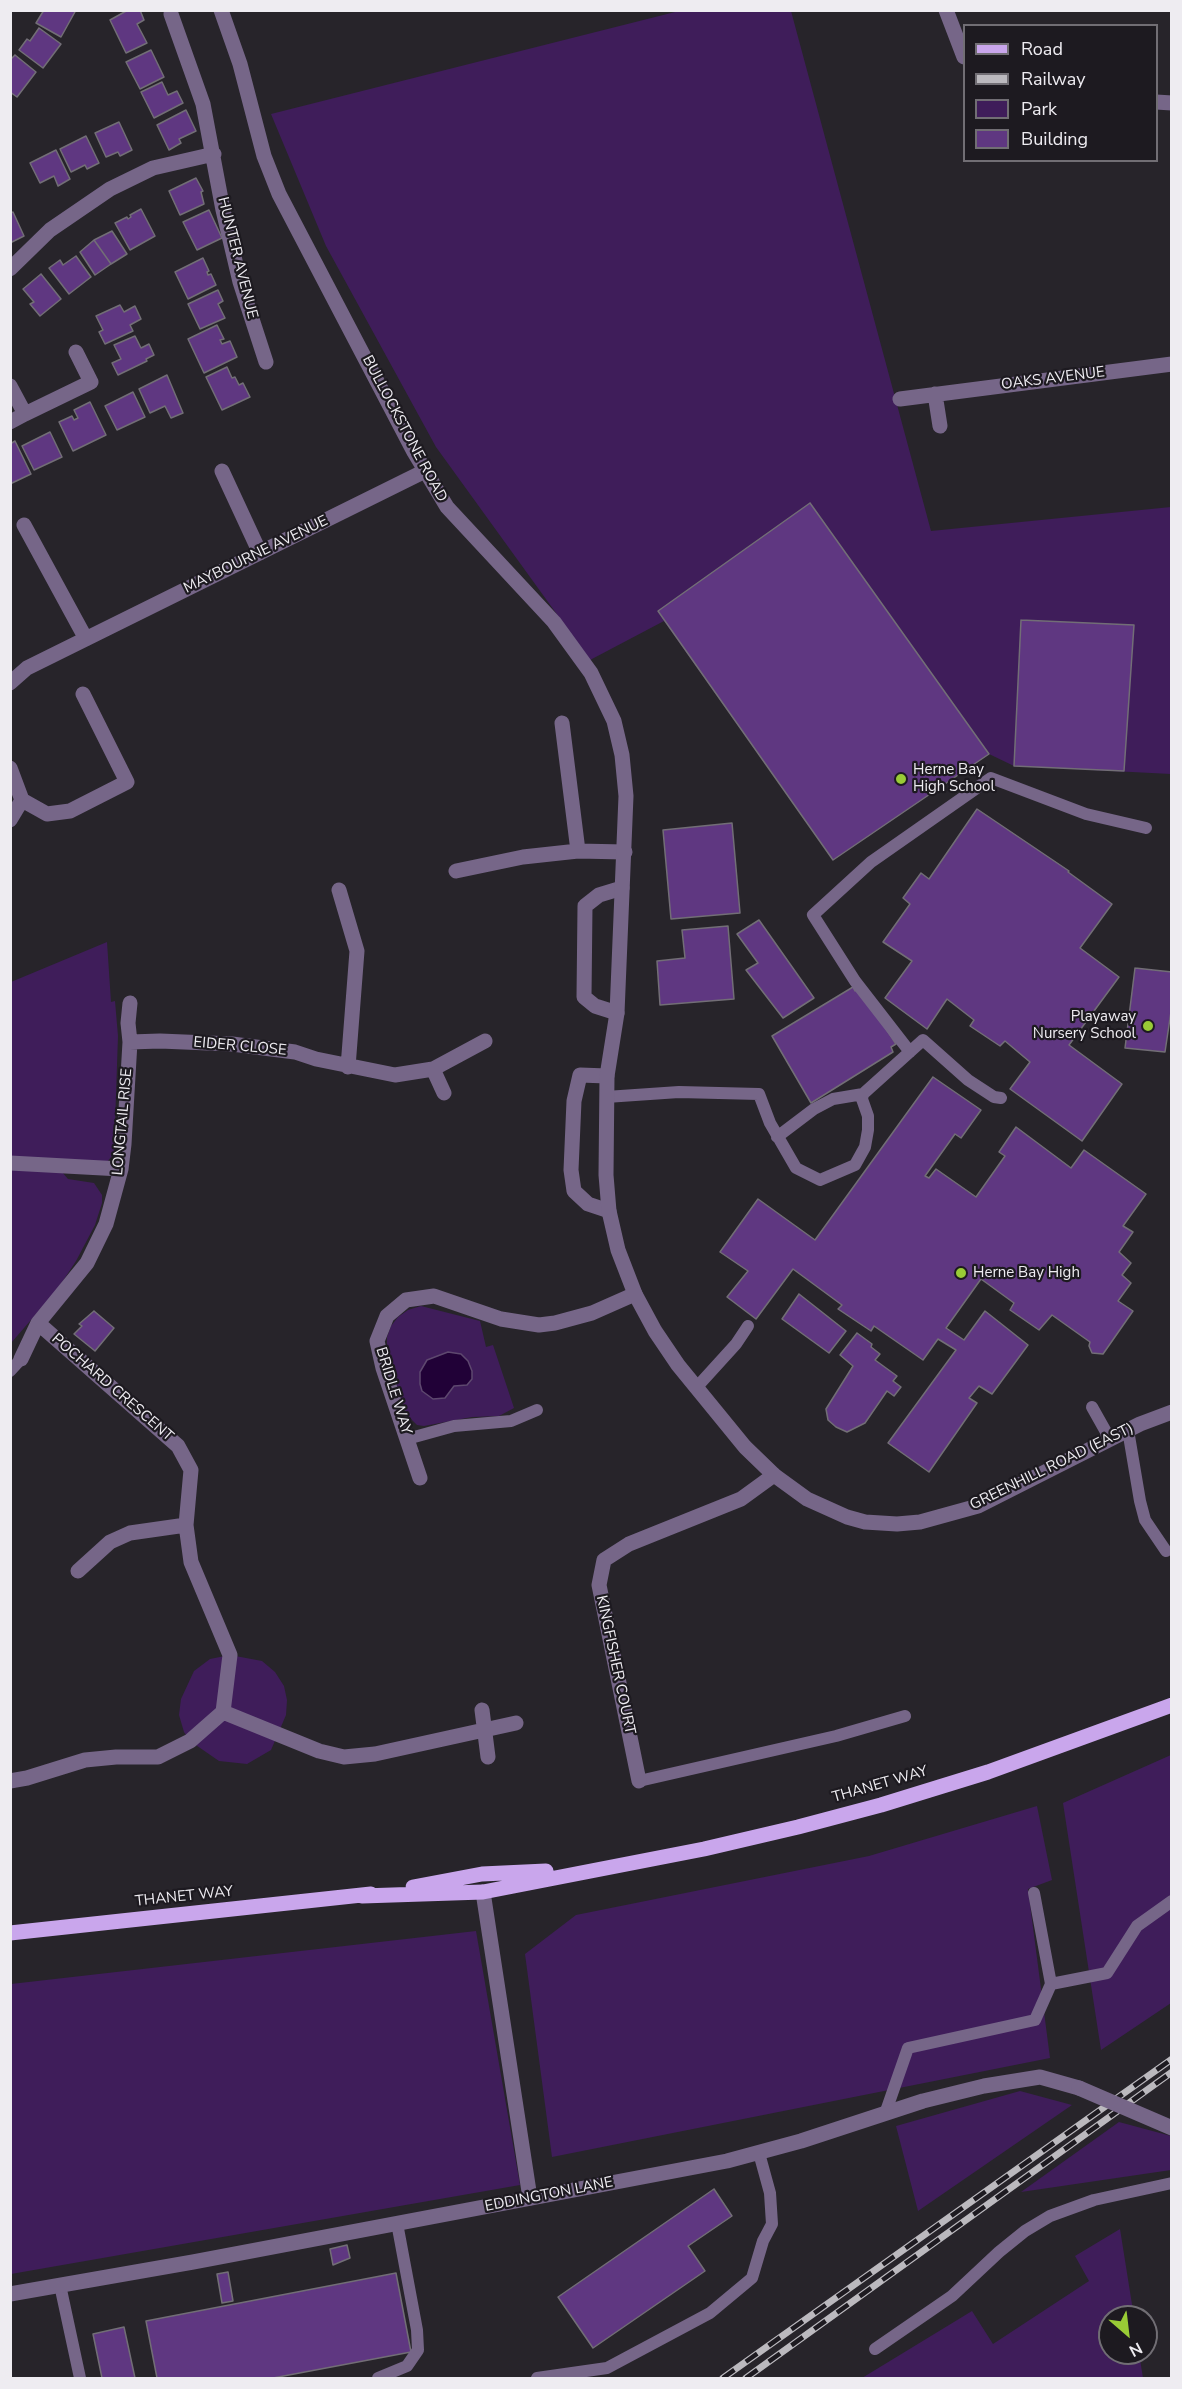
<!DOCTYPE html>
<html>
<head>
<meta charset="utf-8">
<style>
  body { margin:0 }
  #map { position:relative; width:1182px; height:2389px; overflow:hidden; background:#27242a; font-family:"Nunito Sans",sans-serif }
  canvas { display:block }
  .frame { position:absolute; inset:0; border:12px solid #eeecf1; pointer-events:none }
  .legend { position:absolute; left:963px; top:24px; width:195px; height:138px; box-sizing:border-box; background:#1d1a20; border:2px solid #716e74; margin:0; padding:8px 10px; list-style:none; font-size:18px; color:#eeecf1 }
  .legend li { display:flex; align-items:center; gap:12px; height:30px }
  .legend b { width:30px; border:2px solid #716e74 }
  .north { position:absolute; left:1098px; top:2305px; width:60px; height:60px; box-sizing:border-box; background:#1d1a20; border:2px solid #716e74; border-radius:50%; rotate:152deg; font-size:16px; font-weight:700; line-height:24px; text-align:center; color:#eeecf1 }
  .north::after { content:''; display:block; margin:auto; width:21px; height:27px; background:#99cb36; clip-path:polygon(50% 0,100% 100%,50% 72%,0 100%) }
</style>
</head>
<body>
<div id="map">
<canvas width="1182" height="2389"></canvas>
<div class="frame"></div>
<ul class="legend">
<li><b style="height:8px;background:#c9a6ec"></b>Road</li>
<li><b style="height:8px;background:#bbb9be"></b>Railway</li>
<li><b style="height:16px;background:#3f1d5a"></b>Park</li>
<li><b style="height:16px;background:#5f3781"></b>Building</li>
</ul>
<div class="north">N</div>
</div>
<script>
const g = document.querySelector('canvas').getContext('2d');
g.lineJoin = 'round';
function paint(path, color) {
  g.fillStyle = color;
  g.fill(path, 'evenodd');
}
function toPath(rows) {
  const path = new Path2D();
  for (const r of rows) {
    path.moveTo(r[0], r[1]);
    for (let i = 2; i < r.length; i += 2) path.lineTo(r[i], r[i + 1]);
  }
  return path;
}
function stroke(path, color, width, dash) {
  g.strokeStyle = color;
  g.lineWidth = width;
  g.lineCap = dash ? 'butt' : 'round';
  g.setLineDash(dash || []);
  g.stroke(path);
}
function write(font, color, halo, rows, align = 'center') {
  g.font = font + ' "Nunito Sans",sans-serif';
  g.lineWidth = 4.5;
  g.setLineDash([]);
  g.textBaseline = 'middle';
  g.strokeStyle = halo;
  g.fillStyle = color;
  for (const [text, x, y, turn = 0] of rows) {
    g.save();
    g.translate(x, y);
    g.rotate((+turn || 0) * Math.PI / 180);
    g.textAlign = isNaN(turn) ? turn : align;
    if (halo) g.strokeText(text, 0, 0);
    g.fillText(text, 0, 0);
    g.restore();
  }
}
const green = toPath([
  [679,11,791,11,931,531,1171,507,1171,774,1014,766,989,754,833,860,664,621,590,660,436,447,326,246,271,114],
  [107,942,111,1002,115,1001,118,1036,114,1153,108,1161,62,1172,68,1179,94,1183,102,1195,102,1203,95,1225,76,1261,57,1290,11,1343,11,982],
  [421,1306,480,1321,486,1347,493,1345,514,1408,499,1416,472,1417,424,1426,417,1425,409,1417,403,1408,396,1387,387,1348,387,1337,391,1326,398,1317,408,1310],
  [230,1655,262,1661,275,1672,284,1686,287,1700,286,1715,271,1750,247,1764,219,1761,190,1741,184,1732,179,1715,181,1699,194,1671,210,1659],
  [1171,1755,1171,2003,1101,2050,1063,1803],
  [1037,1806,1052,1880,1028,1889,1050,2058,552,2157,525,1954,576,1915,869,1856],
  [476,1931,520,2185,11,2274,11,1984],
  [1020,2091,1072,2105,918,2211,896,2126],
  [1119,2122,1171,2136,1171,2170,1021,2192],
  [1120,2229,1134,2317,1110,2317,1110,2353,1139,2353,1143,2378,862,2378,972,2311,993,2344,1089,2281,1075,2256]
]);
const water = toPath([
  [448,1352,461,1354,468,1361,472,1371,472,1379,467,1385,454,1386,445,1398,433,1399,422,1391,420,1384,420,1372,427,1360,448,1352]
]);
const building = toPath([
  [44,10,76,10,61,37,36,23,44,10],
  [128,10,140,10,144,20,137,24,147,43,126,53,110,20,128,10],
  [39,28,61,44,43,68,19,50,27,39,30,41,39,28],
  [151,50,164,77,140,89,126,62,151,50],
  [15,55,36,72,17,97,10,92,10,60,15,55],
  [162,82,168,95,177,91,183,103,154,118,141,92,162,82],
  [186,110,196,131,179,139,181,143,169,150,157,125,186,110],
  [119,122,132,150,120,156,118,152,106,157,95,133,119,122],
  [86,136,99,163,87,169,85,165,71,172,60,149,86,136],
  [56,150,70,179,58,186,54,176,40,183,30,163,56,150],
  [196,178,203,191,201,192,204,204,180,215,169,191,196,178],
  [141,209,155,236,130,250,115,223,127,217,128,219,131,217,130,215,141,209],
  [209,210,222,238,197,250,183,222,209,210],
  [13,212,24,236,10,243,10,213,13,212],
  [112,231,127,254,111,264,94,240,112,231],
  [94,240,111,264,95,275,80,252,94,240],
  [76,256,91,277,69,294,49,268,60,260,63,265,76,256],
  [203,258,209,271,207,272,208,275,211,274,216,285,188,299,175,272,203,258],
  [41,274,61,299,40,316,30,304,34,302,23,289,41,274],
  [218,290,223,301,218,304,225,318,200,329,188,304,218,290],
  [120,305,124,312,135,306,141,319,130,325,133,331,105,344,99,332,103,330,96,316,120,305],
  [217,325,224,339,220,340,222,344,230,341,237,357,204,373,188,339,217,325],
  [135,336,141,348,149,344,154,355,146,359,147,361,118,375,112,363,121,359,114,345,135,336],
  [227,367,232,378,235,377,239,385,243,383,250,397,222,410,206,377,227,367],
  [167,375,183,413,171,418,165,406,150,413,139,389,167,375],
  [133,392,145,417,117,430,105,406,133,392],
  [90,402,106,435,73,451,59,422,72,416,74,420,78,418,74,410,90,402],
  [50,432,62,457,34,470,22,446,50,432],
  [15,441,31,474,10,484,10,444,15,441],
  [810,503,989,754,833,860,658,611,810,503],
  [1021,620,1134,625,1124,771,1014,766,1021,620],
  [977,809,1069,871,1068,872,1112,904,1080,948,1119,977,1069,1045,1122,1084,1082,1141,1010,1089,1030,1062,1005,1041,1000,1046,970,1026,974,1020,947,999,927,1029,885,998,912,961,883,942,910,904,903,898,921,873,929,879,977,809],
  [732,823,740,913,671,919,663,830,732,823],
  [759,920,814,998,783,1018,746,970,758,963,737,934,759,920],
  [728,926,734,999,660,1005,657,961,685,958,682,930,728,926],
  [1135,968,1172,972,1172,1005,1165,1052,1125,1048,1135,968],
  [853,987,855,991,859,988,896,1044,891,1047,893,1052,811,1103,772,1036,853,987],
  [933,1077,981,1110,961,1138,955,1134,925,1176,929,1178,936,1169,976,1197,1005,1156,999,1152,1016,1127,1071,1168,1084,1150,1146,1194,1123,1226,1133,1232,1119,1252,1131,1263,1122,1275,1131,1283,1118,1301,1133,1311,1103,1354,1092,1353,1089,1346,1090,1342,1052,1315,1039,1330,1010,1310,1014,1303,981,1279,946,1328,964,1340,985,1311,1028,1345,992,1394,979,1386,969,1398,977,1403,929,1472,888,1443,956,1350,938,1339,923,1360,874,1326,871,1331,838,1309,842,1305,793,1269,756,1319,727,1297,748,1271,720,1252,758,1199,815,1240,933,1077],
  [799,1294,846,1331,829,1353,782,1319,799,1294],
  [94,1311,114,1328,95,1351,74,1334,82,1326,79,1324,94,1311],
  [857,1333,872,1344,871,1347,880,1354,875,1360,897,1376,893,1381,901,1387,894,1396,887,1391,865,1423,847,1432,836,1427,828,1420,826,1409,853,1366,840,1355,857,1333],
  [714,2189,732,2216,688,2246,705,2271,593,2348,558,2297,714,2189],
  [347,2245,350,2258,333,2265,330,2249,347,2245],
  [228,2272,233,2301,222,2303,217,2274,228,2272],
  [396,2273,411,2352,273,2378,157,2378,146,2321,396,2273],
  [124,2327,135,2378,102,2378,93,2334,124,2327]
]);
const service = toPath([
  [910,1052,855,981,813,915,871,862,991,778,1086,814,1146,828],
  [606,1097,679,1092,759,1094,770,1123,796,1168,820,1180,855,1165,865,1147,868,1130,868,1116,862,1099,863,1094,923,1040,968,1080,994,1097,1001,1098],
  [777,1137,814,1109,833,1099,863,1094],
  [10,1371,21,1359],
  [696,1388,736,1344,748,1326],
  [1092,1407,1110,1439],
  [1128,1430,1140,1501,1145,1520,1166,1551],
  [407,1439,454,1426,511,1421,537,1410],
  [639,1781,836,1736,905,1716],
  [1051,1984,1107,1973,1137,1926,1172,1901],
  [885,2114,908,2048,1035,2020,1051,1984,1034,1893],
  [60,2285,80,2378],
  [875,2349,952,2296,999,2252,1025,2231,1050,2216,1094,2200,1172,2183],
  [378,2378,407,2366,418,2350,417,2330,397,2223],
  [537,2378,607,2368,710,2313,752,2278,763,2241,772,2224,770,2193,759,2153]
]);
const minor = toPath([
  [946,10,964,57],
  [171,14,203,104,223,210,240,282,266,362],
  [1156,102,1172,103],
  [10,269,50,230,110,189,153,168,214,154],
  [10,386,25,414,10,422],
  [935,394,940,426],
  [900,399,1172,364],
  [25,414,91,382,76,352],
  [222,471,260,553],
  [24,525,86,639],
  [10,683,27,668,425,471],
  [562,723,578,851],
  [10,768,22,800,10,820],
  [22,800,47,814,70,811,127,782,83,694],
  [456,871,523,857,578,851,625,852],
  [339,890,357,951,348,1067],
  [617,1013,595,1006,584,997,585,906,599,895,622,888],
  [130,1042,160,1041,232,1044,295,1052,316,1059,395,1075,433,1069,485,1041],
  [433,1069,444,1093],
  [607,1076,580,1075,574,1101,571,1170,574,1191,588,1204,609,1211],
  [10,1163,121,1169],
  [21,1359,38,1323,87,1263,106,1224,121,1169,124,1144,130,1042,128,1023,130,1003],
  [420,1478,383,1368,377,1341,387,1316,406,1300,434,1296,501,1319,539,1325,555,1323,592,1313,635,1294],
  [78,1571,110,1542,130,1533,186,1525],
  [482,1710,488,1757],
  [223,1712,319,1751,344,1757,375,1754,516,1723],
  [10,1781,27,1778,85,1760,116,1757,158,1757,190,1741,223,1712,230,1655,191,1562,186,1525,191,1470,178,1446,38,1323],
  [639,1781,599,1585,604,1560,629,1544,741,1499,774,1475],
  [483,1892,530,2198]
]);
const tertiary = toPath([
  [221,10,240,64,264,156,279,194,414,452,447,507,554,622,591,673,614,721,622,755,626,796,617,1013,607,1076,606,1175,609,1211,618,1250,635,1294,655,1331,678,1365,745,1447,774,1475,807,1499,847,1517,865,1522,897,1524,920,1522,978,1506,1140,1424,1172,1412],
  [10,2294,193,2262,727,2161,801,2141,923,2101,984,2086,1040,2077,1079,2088]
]);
const primary = toPath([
  [413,1887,482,1874,546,1871],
  [362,1896,483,1892,704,1849,798,1827,881,1805,988,1772,1172,1705],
  [10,1933,371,1894]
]);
const rail = toPath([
  [723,2378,1172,2059],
  [746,2378,1172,2072]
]);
const tertiaryBridge = toPath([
  [1079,2088,1172,2128]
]);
const markers = [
  [901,779,6,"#99cb36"],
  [1148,1026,6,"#99cb36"],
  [961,1273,6,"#99cb36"]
];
const streetNames = [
  ["HUNTER AVENUE",237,258,76],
  ["OAKS AVENUE",1053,379,-7],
  ["BULLOCKSTONE ROAD",404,429,62],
  ["MAYBOURNE AVENUE",256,555,-26],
  ["EIDER CLOSE",240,1047,5],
  ["LONGTAIL RISE",123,1122,-85],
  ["POCHARD CRESCENT",112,1388,41],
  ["BRIDLE WAY",393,1391,73],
  ["GREENHILL ROAD (EAST)",1052,1467,-26],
  ["KINGFISHER COURT",615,1665,78],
  ["THANET WAY",880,1785,-16],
  ["THANET WAY",184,1897,-6],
  ["EDDINGTON LANE",549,2195,-11]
];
const poiNames = [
  ["Herne Bay",913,770],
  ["High School",913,787],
  ["Playaway",1136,1017,"right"],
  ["Nursery School",1136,1034,"right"],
  ["Herne Bay High",973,1273]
];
paint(green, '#3f1d5a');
paint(water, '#210137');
stroke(water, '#5e486f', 1.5);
paint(building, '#5f3781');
stroke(building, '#726e76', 1.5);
stroke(service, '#766688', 12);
stroke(minor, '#766688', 15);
stroke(tertiary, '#766688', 15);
stroke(primary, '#c9a6ec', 15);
stroke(rail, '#bbb9be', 7);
stroke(rail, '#1d1a20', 4.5, [14]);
stroke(tertiaryBridge, '#766688', 15);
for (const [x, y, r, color] of markers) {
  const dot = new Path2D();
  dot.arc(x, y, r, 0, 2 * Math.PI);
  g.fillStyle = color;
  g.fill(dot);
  stroke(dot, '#1d1a20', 2);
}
write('15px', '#eeecf1', '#1d1a20', streetNames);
write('15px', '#eeecf1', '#1d1a20', poiNames, 'left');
</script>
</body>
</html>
